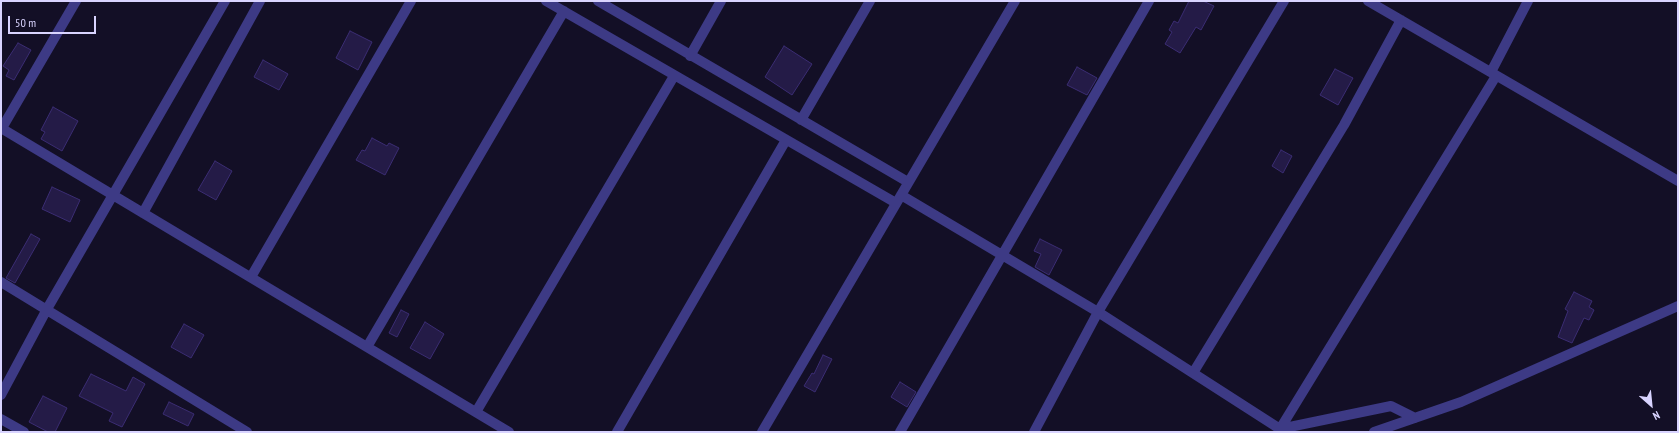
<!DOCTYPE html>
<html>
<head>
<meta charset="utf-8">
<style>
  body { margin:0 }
  #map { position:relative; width:1679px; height:433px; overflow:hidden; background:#130f26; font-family:"PT Sans Narrow",sans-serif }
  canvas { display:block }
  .frame { position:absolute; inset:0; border:2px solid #d9d4ff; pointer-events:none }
  .north { position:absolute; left:1631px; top:385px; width:40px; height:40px; -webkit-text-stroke:3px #130f26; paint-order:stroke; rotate:153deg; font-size:11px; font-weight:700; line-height:16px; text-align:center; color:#d9d4ff }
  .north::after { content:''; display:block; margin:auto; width:14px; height:18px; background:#d9d4ff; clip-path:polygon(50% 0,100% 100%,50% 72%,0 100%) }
  .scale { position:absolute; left:8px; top:16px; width:88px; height:18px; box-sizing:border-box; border:2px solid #d9d4ff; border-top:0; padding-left:5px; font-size:12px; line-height:14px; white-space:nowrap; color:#d9d4ff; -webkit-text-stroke:3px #130f26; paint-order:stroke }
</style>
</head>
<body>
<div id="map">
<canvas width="1679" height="433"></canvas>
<div class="frame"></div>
<div class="north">N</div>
<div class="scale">50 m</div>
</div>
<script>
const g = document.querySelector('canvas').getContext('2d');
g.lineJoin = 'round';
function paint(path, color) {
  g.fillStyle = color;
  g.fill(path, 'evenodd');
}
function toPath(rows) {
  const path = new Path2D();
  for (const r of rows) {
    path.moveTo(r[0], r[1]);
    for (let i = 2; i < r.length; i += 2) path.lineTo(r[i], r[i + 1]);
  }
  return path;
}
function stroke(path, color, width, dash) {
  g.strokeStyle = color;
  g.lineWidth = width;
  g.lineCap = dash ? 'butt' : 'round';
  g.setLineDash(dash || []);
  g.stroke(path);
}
const building = toPath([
  [1189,1,1203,1,1214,6,1201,30,1196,27,1180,53,1165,44,1172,32,1169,30,1174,21,1178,23,1189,1],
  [350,31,372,42,358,70,336,58,350,31],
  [18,43,31,50,14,80,6,76,9,70,3,66,18,43],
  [784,46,812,64,792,95,765,77,784,46],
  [263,60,288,74,279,90,254,77,263,60],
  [1077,67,1097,78,1087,95,1067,85,1077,67],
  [1335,69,1353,78,1338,105,1320,95,1335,69],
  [53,107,78,121,62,151,41,139,45,132,41,130,53,107],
  [372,138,387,146,389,143,399,148,385,175,356,160,362,150,365,151,372,138],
  [1281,150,1292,156,1283,173,1272,166,1281,150],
  [215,161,232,171,216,200,198,190,215,161],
  [52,187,80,200,70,222,42,209,52,187],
  [31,234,40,239,15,283,6,278,31,234],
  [1040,239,1062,250,1049,275,1035,267,1041,254,1034,251,1040,239],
  [1574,292,1592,301,1589,307,1594,310,1589,320,1584,318,1572,343,1558,337,1568,311,1565,309,1574,292],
  [401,310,409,314,397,337,389,333,401,310],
  [425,322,444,334,430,359,410,348,425,322],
  [184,324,204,335,191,358,171,347,184,324],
  [823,355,832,359,815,392,804,386,812,373,814,374,823,355],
  [91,374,126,391,133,377,145,384,122,427,109,421,113,413,79,396,91,374],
  [900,382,916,392,907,407,891,397,900,382],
  [43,396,67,408,55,432,48,432,29,422,43,396],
  [169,402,194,414,188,426,163,414,169,402]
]);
const street = toPath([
  [546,1,896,203],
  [598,1,908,182],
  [1368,1,1678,181],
  [690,56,721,1],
  [1491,72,1528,1],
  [801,120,870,1],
  [1,128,509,432],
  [2,128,76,1],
  [901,195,1098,312,1280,429,1391,406,1415,418],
  [143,213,260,1],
  [251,277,411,1],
  [1,282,247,432],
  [367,347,564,11],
  [1193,373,1344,125,1401,20],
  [1,395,47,309,225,1],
  [476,412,674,76],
  [1,419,24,432],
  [1280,429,1496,76],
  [617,432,786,140],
  [762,432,1015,1],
  [900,432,1149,1],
  [1034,432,1098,312,1284,1],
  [1374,432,1461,402,1678,306]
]);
paint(building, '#241b47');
stroke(building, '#3b2d73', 1);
stroke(street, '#3d3a85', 10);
</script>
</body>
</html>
